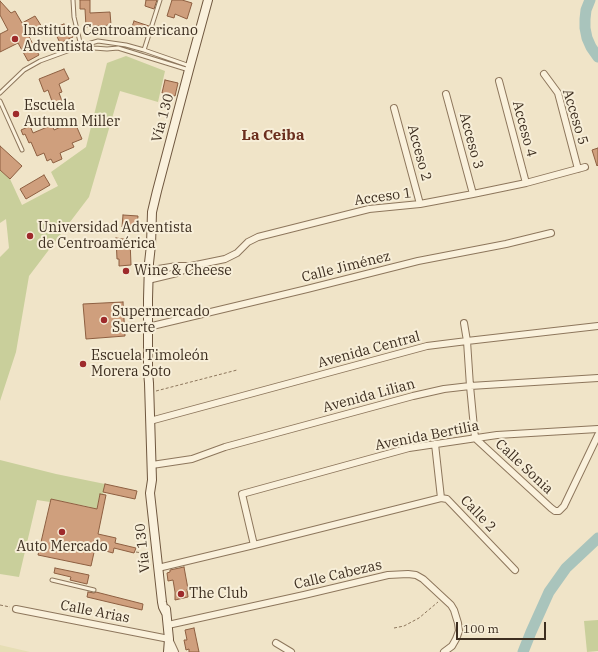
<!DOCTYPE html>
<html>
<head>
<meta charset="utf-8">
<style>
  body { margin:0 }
  #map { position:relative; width:598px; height:652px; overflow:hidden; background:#f0e4c8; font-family:"IBM Plex Serif",serif }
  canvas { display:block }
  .scale { position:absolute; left:456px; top:622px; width:90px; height:18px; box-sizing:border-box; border:2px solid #3d2e20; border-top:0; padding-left:5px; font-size:12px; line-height:14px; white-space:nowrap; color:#3d2e20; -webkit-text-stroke:3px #f7eed8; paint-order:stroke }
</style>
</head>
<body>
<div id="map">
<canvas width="598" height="652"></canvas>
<div class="scale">100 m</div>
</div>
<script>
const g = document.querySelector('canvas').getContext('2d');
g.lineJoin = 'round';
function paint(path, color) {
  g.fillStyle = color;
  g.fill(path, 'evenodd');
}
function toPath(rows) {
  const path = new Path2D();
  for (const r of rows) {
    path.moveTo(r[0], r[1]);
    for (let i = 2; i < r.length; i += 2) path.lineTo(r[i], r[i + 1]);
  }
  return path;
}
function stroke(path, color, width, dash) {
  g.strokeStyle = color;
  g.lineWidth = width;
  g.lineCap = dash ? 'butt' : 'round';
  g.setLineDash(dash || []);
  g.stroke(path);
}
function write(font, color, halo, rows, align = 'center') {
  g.font = font + ' "IBM Plex Serif",serif';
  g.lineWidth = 4;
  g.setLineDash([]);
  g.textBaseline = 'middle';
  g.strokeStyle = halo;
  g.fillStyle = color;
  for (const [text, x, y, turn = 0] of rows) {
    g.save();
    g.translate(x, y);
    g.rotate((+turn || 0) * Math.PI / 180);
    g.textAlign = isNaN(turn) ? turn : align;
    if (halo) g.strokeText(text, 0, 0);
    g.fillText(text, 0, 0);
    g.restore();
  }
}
const farmland = toPath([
  [0,645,30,652,0,652]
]);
const green = toPath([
  [126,56,165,71,158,102,120,91,89,197,29,276,16,352,0,401,0,257,9,248,6,219,0,223,0,170,10,179,22,205,58,186,51,172,86,147,107,63],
  [0,460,56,474,105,484,103,494,100,494,96,513,90,507,51,499,50,502,37,500,19,577,0,574],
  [598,620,598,651,587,652,584,621]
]);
const river = toPath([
  [590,0,586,10,585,19,585,28,587,38,591,47,598,57],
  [523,652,531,632,549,592,566,568,598,538]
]);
const building = toPath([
  [80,0,90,0,90,13,110,12,111,25,86,27,85,9,80,9,80,0],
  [146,0,157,0,154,9,145,6,146,0],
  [172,0,182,0,192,3,187,19,175,14,174,18,167,16,172,0],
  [0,1,11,13,15,11,22,23,35,16,42,27,28,35,39,55,28,61,18,43,0,52,0,34,8,30,0,15,0,1],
  [134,21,149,26,145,36,131,30,134,21],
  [64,24,67,30,70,29,73,37,60,43,53,28,64,24],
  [64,69,69,79,59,84,62,92,59,93,62,101,53,104,48,90,44,92,39,79,64,69],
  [165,80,178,83,175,96,162,93,165,80],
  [72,122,73,124,75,123,82,139,72,143,74,147,60,153,62,159,53,163,51,159,47,161,44,153,37,156,31,142,29,143,25,134,23,135,21,130,30,126,33,133,52,125,54,130,72,122],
  [0,146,22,166,10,179,0,170,0,146],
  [598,148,598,165,597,166,592,150,598,148],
  [44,175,50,185,26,199,20,189,44,175],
  [123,215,138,216,137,228,122,227,123,215],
  [116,238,130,240,131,265,119,266,119,259,117,259,116,238],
  [123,302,125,336,86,339,83,304,123,302],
  [105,484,137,491,135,499,103,492,105,484],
  [100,494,106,495,98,534,116,538,115,543,136,548,134,553,114,548,113,553,95,548,91,566,38,555,51,499,97,509,100,494],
  [184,567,188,589,187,589,188,597,175,600,175,592,173,580,168,581,167,573,170,572,170,570,184,567],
  [55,568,89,575,87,584,70,580,71,577,54,573,55,568],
  [88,592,94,593,96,592,143,604,142,610,87,597,88,592],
  [194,628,199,652,189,652,189,649,186,650,184,640,187,640,185,630,194,628]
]);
const path = toPath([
  [156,391,237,370],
  [136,552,149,554],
  [0,605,10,607],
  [394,628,404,626,419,618,438,602]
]);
const service = toPath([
  [73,0,74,17,81,46],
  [82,46,94,48,107,49,118,48,189,70],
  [144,50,160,0],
  [0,93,24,70,40,61,81,46,98,41,126,45,144,50,190,66],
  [0,101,22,150],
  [52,580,94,590]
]);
const minor = toPath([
  [544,74,558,93,578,169],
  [499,81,526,183],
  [446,94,473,194],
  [394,108,420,204],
  [152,270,177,266,191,266,225,259,237,253,248,242,258,237,369,209,420,204,473,194,526,183,585,167],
  [152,279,177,273,190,267],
  [464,323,467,341,470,386,475,438,551,508,555,511,559,511,564,506,598,435],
  [148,327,307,289,418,261,506,244,551,233],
  [150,421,427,346,467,341,598,326],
  [435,444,441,498,447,499,515,570],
  [152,465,192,459,225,447,413,396,444,389,470,386,598,378],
  [254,545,242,494,409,448,497,435,598,429],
  [158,568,254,545,441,498],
  [16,609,169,639,175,652],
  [168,625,304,595,388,575,408,574,416,575,423,579,451,605,454,610,458,623,459,631,456,639,452,646,444,652],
  [276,643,291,652]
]);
const secondary = toPath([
  [166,609,169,639,168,652],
  [166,613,163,607,162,602,150,493,152,480,149,383,148,372,148,299,149,263,151,245,152,212,157,191,190,66,208,0]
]);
const markers = [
  [15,39,4,"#9e2a2b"],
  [16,114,4,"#9e2a2b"],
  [30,236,4,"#9e2a2b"],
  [126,271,4,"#9e2a2b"],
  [104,320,4,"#9e2a2b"],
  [83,364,4,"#9e2a2b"],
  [62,532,4,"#9e2a2b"],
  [181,594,4,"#9e2a2b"]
];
const poiNames = [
  ["Instituto Centroamericano",23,31],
  ["Adventista",23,47],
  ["Escuela",24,106],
  ["Autumn Miller",24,122],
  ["Universidad Adventista",38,228],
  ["de Centroamérica",38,244],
  ["Wine & Cheese",134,271],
  ["Supermercado",112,312],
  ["Suerte",112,328],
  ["Escuela Timoleón",91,356],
  ["Morera Soto",91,372],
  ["Auto Mercado",62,547,"center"],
  ["The Club",189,594]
];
const streetNames = [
  ["Acceso 5",575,117,73],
  ["Vía 130",163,118,-75],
  ["Acceso 4",524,129,75],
  ["Acceso 3",471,141,75],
  ["Acceso 2",419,153,75],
  ["Acceso 1",383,197,-8],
  ["Calle Jiménez",346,267,-14],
  ["Avenida Central",369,350,-15],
  ["Avenida Lilian",369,396,-15],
  ["Avenida Bertilia",427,436,-11],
  ["Calle Sonia",524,467,43],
  ["Calle 2",478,514,46],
  ["Vía 130",143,548,-96],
  ["Calle Cabezas",338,575,-13],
  ["Calle Arias",95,612,11]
];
const neighbourhoodNames = [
  ["La Ceiba",273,136]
];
paint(farmland, '#e6deb5');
paint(green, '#c9cf9b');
stroke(river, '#a9c4bc', 11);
paint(building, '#cf9f7d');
stroke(building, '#8d5f41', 1);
stroke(service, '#8d765c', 5);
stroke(minor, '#8d765c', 8);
stroke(secondary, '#6f573f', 10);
stroke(path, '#8d765c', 1, [3, 2]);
stroke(service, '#faf1dc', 3);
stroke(minor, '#faf1dc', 6);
stroke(secondary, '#faf1dc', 8);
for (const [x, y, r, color] of markers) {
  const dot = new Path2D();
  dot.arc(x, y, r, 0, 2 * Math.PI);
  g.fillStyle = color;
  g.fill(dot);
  stroke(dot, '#f7eed8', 1.5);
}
write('14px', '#3d2e20', '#f7eed8', poiNames, 'left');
write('14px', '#3d2e20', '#f7eed8', streetNames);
write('bold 15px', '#6b2e1e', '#f7eed8', neighbourhoodNames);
</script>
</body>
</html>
